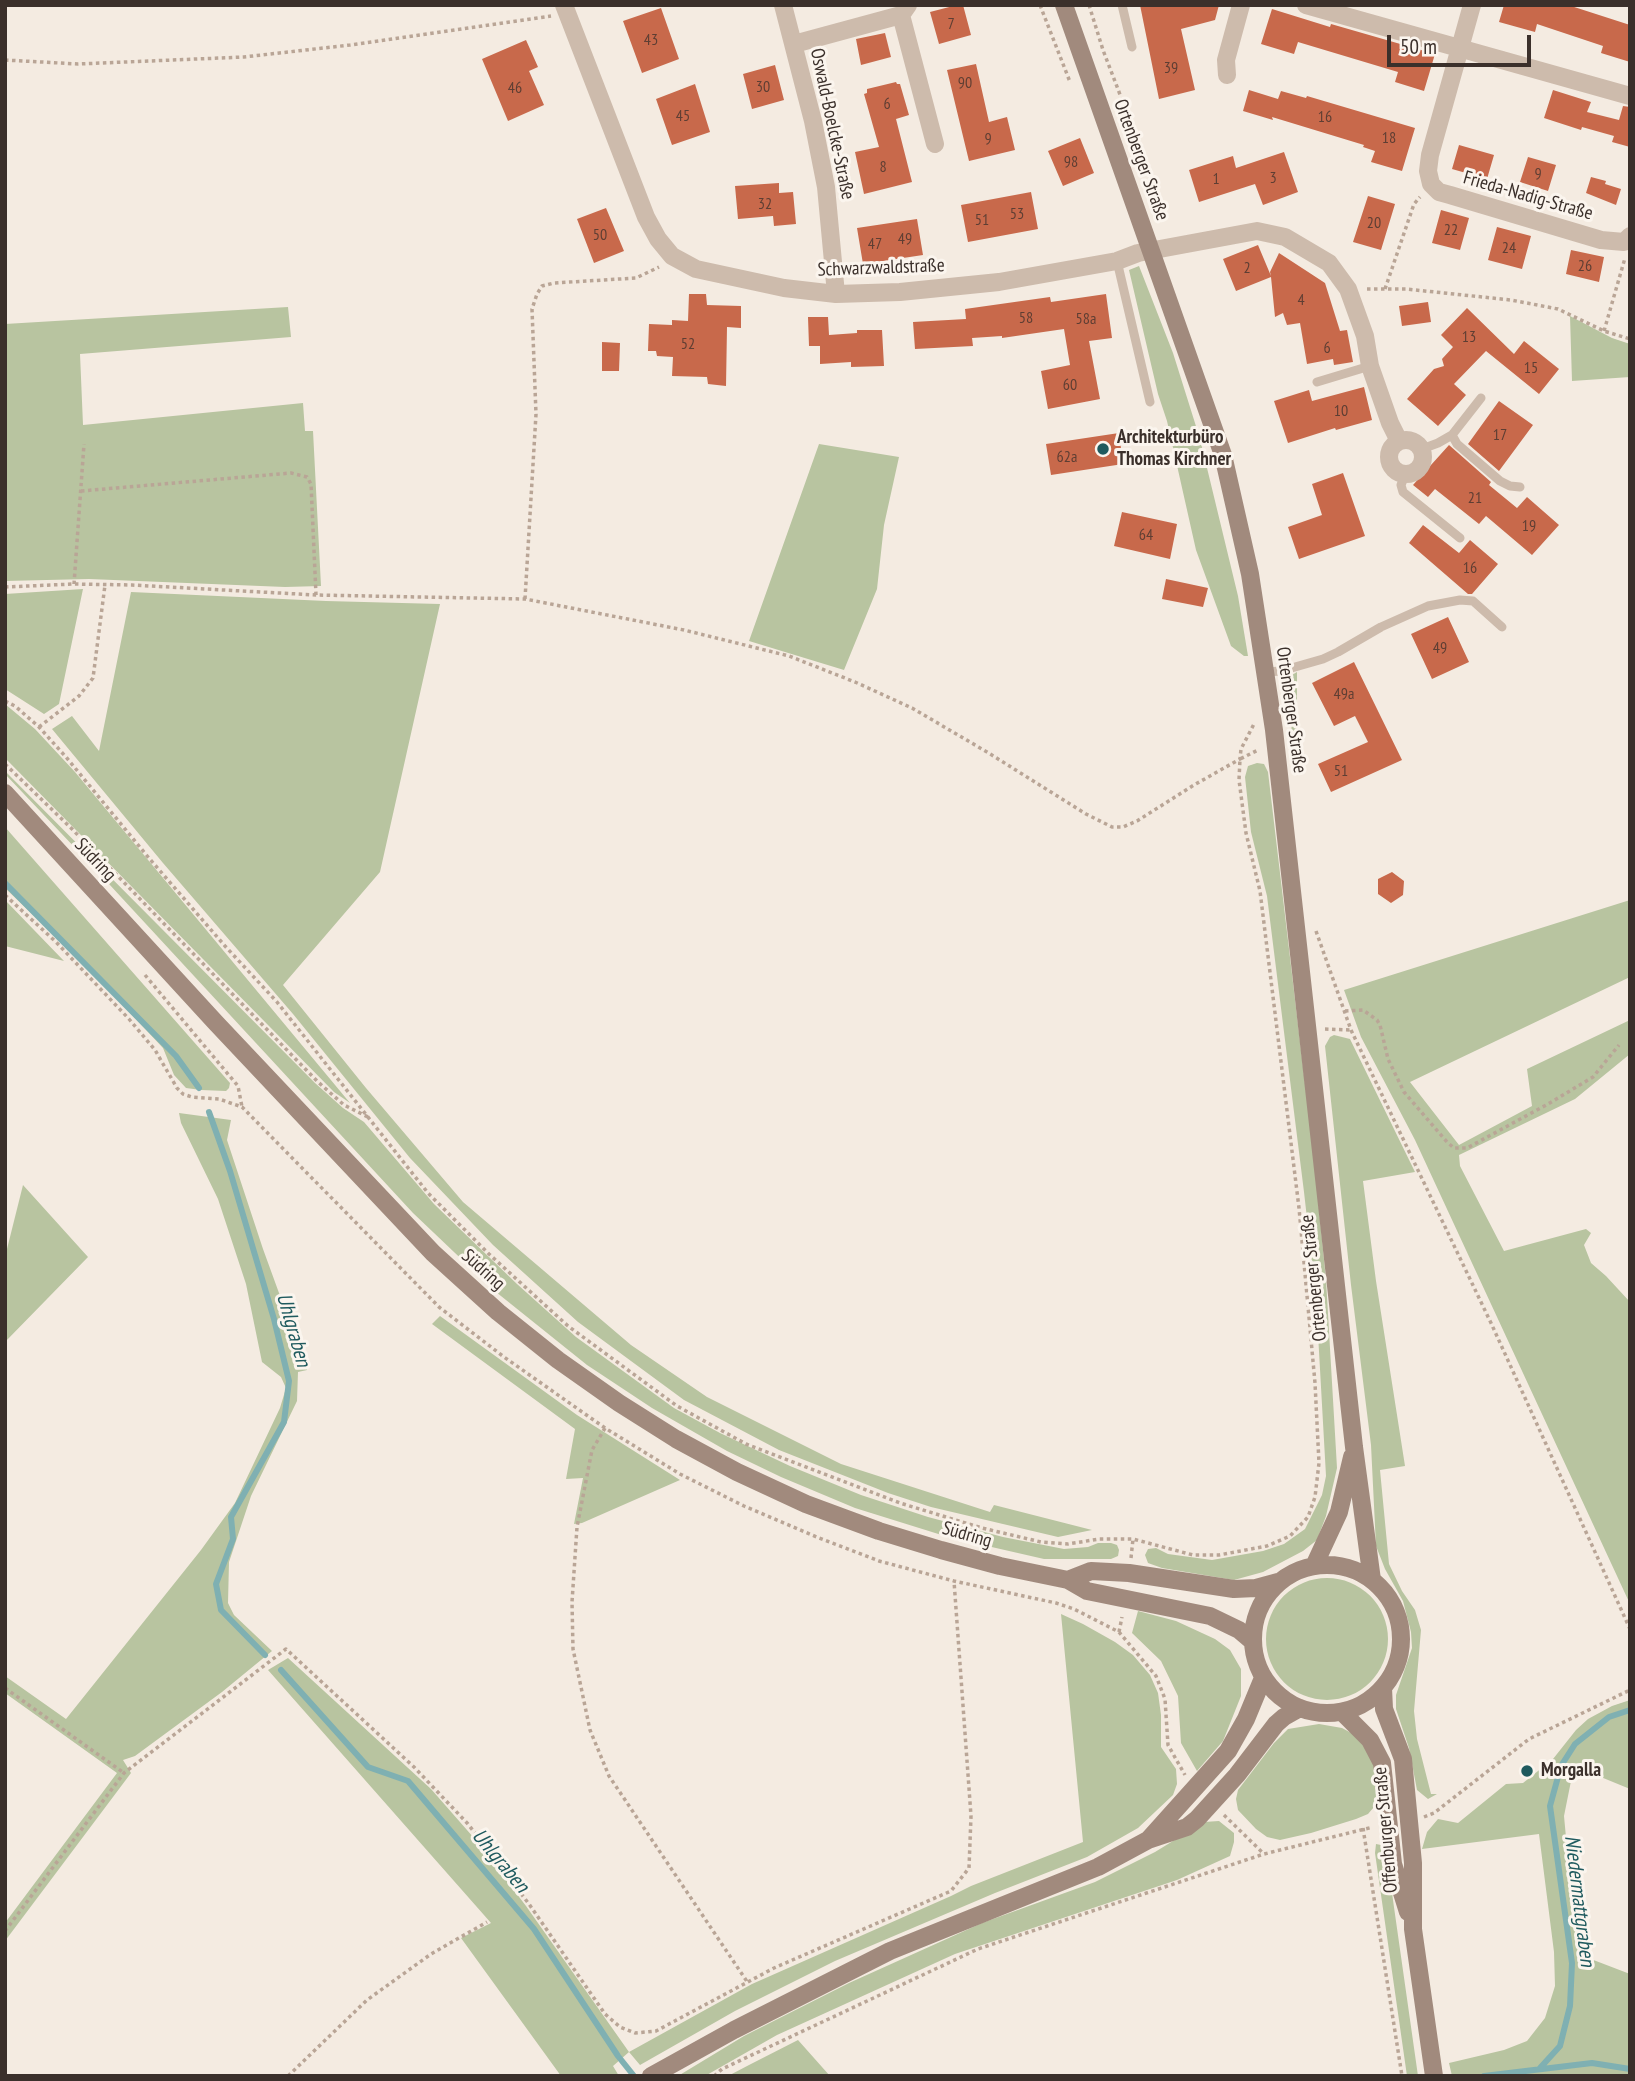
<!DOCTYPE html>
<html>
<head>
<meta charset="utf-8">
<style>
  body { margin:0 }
  #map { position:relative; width:1635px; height:2081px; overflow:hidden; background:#f4ebe1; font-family:"PT Sans Narrow",sans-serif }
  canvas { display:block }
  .frame { position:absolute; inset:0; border:7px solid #3b302b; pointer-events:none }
  .scale { position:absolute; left:1387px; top:35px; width:144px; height:32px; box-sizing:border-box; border:4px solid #3b302b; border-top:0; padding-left:9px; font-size:21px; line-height:24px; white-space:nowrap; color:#3b302b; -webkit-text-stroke:5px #fbf5ee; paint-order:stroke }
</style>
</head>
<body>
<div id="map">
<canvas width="1635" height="2081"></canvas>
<div class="frame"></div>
<div class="scale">50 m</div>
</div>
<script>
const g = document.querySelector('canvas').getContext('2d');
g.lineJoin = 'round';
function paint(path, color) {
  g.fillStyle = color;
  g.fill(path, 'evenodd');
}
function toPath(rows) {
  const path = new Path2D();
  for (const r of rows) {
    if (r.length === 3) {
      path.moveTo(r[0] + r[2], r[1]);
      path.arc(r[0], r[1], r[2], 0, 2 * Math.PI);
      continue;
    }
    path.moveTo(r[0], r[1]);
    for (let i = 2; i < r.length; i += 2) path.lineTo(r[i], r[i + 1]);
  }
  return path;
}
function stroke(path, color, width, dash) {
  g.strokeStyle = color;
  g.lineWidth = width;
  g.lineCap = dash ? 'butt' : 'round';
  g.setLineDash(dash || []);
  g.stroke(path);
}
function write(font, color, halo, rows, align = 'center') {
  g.font = font + ' "PT Sans Narrow",sans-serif';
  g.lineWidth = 6;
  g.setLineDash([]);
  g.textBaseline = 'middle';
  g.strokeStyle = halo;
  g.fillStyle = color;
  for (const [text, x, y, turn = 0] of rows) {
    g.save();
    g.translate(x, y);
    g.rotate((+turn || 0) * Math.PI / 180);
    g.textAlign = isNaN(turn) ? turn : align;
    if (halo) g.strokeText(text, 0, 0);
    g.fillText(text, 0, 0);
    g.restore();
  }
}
const green = toPath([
  [1139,266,1173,353,1200,439,1238,596,1248,656,1244,656,1231,646,1196,550,1167,421,1158,394,1129,270],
  [288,307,291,337,80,354,83,425,303,403,305,431,313,431,321,586,285,587,89,579,5,581,5,324],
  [1570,316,1612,338,1630,344,1630,377,1572,381],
  [819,444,899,457,884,525,877,589,844,670,749,641],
  [83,589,59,704,44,714,5,689,5,594],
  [131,592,326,601,440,604,380,872,283,985,366,1088,463,1202,631,1345,707,1397,841,1464,990,1512,994,1505,1092,1530,1058,1537,931,1507,888,1493,779,1450,684,1400,578,1322,493,1245,410,1158,293,1014,163,863,52,729,72,716,99,751],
  [1297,672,1297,743,1293,743,1287,682,1292,675],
  [5,704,35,729,75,772,350,1103,334,1092,5,758],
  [1257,763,1264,764,1268,772,1315,1168,1326,1280,1337,1468,1326,1516,1317,1540,1303,1551,1263,1572,1234,1580,1162,1568,1148,1563,1145,1555,1148,1549,1156,1548,1168,1554,1212,1560,1263,1551,1284,1544,1305,1529,1322,1495,1326,1476,1316,1298,1304,1192,1267,896,1251,832,1245,777,1248,766],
  [5,771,315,1083,343,1108,364,1122,434,1204,517,1284,576,1337,674,1408,720,1433,790,1466,861,1495,928,1517,1003,1537,1064,1549,1088,1547,1098,1543,1111,1543,1117,1545,1119,1550,1118,1556,1111,1559,1044,1559,948,1537,855,1508,781,1477,727,1451,652,1408,587,1365,496,1292,413,1213,97,871,5,774],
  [5,827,230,1083,229,1088,226,1091,201,1090,186,1088,174,1075,163,1048,84,964,5,888],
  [5,900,64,961,5,946],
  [1630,900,1630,977,1410,1082,1459,1145,1532,1106,1527,1069,1630,1020,1630,1054,1575,1099,1459,1155,1460,1166,1504,1251,1586,1229,1591,1233,1584,1245,1591,1263,1606,1276,1630,1302,1630,1604,1415,1140,1361,1037,1344,990],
  [1334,1035,1350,1039,1415,1172,1363,1181,1376,1281,1405,1466,1380,1470,1389,1564,1402,1591,1415,1610,1421,1630,1414,1711,1417,1739,1431,1794,1437,1794,1428,1799,1417,1790,1409,1748,1396,1709,1396,1695,1412,1648,1411,1632,1403,1601,1385,1569,1376,1546,1371,1445,1351,1285,1325,1046,1330,1037],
  [179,1113,231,1120,227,1140,263,1249,307,1370,298,1372,297,1401,251,1496,229,1562,228,1603,234,1615,272,1651,222,1692,135,1756,123,1760,131,1773,5,1941,5,1923,117,1773,5,1693,5,1676,66,1719,201,1550,235,1503,280,1408,286,1388,281,1377,262,1362,246,1284,218,1199,181,1123],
  [23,1185,88,1257,5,1342,5,1257],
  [440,1316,577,1415,680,1480,582,1523,574,1524,583,1478,566,1479,575,1429,432,1324],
  [1327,1639,61],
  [1138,1611,1176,1621,1215,1639,1230,1650,1241,1669,1241,1696,1223,1741,1197,1771,1181,1743,1178,1696,1161,1661,1132,1633],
  [1061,1614,1083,1624,1115,1642,1133,1655,1150,1675,1158,1693,1161,1715,1161,1747,1176,1769,1177,1784,1173,1795,1138,1828,1087,1857,995,1893,835,1961,735,2011,640,2065,629,2052,613,2066,619,2076,561,2076,461,1938,491,1923,268,1670,288,1658,431,1789,474,1838,526,1906,629,2052,752,1984,951,1896,971,1886,1083,1842],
  [1630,1700,1630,1789,1574,1766,1564,1816,1572,1902,1583,1956,1630,1974,1630,2076,1452,2076,1449,2063,1504,2050,1527,2041,1545,2018,1555,1986,1554,1952,1539,1834,1422,1849,1427,1832,1438,1819,1458,1823,1506,1784,1523,1783,1553,1759,1576,1730,1588,1719,1612,1706],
  [1319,1724,1342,1728,1355,1735,1373,1756,1378,1794,1374,1807,1368,1814,1356,1819,1311,1833,1280,1840,1267,1837,1256,1829,1238,1810,1236,1799,1238,1790,1274,1743,1288,1729],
  [1219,1821,1234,1833,1234,1842,1230,1856,1177,1880,955,1954,777,2035,705,2076,678,2076,744,2036,849,1983,982,1923,1095,1882,1155,1852,1204,1822],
  [1376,1844,1381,1845,1386,1851,1418,2076,1407,2076,1375,1853],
  [798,2040,830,2076,728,2076,749,2065]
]);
const stream = toPath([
  [5,883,176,1056,199,1088],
  [209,1112,230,1171,274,1319,289,1381,284,1422,231,1517,233,1539,216,1584,221,1610,265,1655],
  [281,1670,368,1767,408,1781,534,1929,618,2056,634,2076],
  [1540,2068,1560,2046,1570,2006,1572,1963,1550,1806,1561,1766,1575,1744,1609,1717,1630,1710],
  [1484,2076,1592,2063,1630,2069]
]);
const building = toPath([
  [957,5,963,5,971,35,939,44,930,12],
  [1140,5,1219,5,1215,20,1181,29,1195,90,1159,99],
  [1504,5,1568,5,1630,25,1630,62,1601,53,1603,46,1537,24,1535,32,1499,22],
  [661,8,679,59,642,73,623,21],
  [1272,9,1330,27,1331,24,1435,54,1424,91,1395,82,1398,72,1298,42,1294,54,1261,44],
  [885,33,891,57,861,65,856,39],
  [526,40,538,67,529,71,544,105,508,121,482,59],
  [976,64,989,122,1007,117,1015,150,969,161,947,70],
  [775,65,784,100,752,109,743,74],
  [896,82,897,84,900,84,909,115,896,119,912,182,864,194,855,152,879,147,864,94,867,93,867,89],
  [695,84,710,132,672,145,656,99],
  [1249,90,1278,99,1281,91,1306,98,1307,96,1415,128,1402,171,1371,162,1375,151,1363,147,1364,145,1272,117,1273,120,1243,111],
  [1553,90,1591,102,1587,112,1619,120,1623,106,1630,107,1630,147,1612,142,1614,136,1582,127,1581,130,1544,118],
  [1080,138,1094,173,1063,186,1048,151],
  [1459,145,1494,155,1487,179,1452,169],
  [1284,152,1298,192,1263,205,1255,184,1199,202,1189,170,1233,156,1236,168],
  [1528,157,1556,165,1548,191,1520,182],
  [1591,177,1606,181,1605,184,1621,189,1616,205,1586,193],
  [779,183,779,193,793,192,796,224,774,226,773,216,738,219,735,186],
  [1031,192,1038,229,968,242,961,205],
  [1368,196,1395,204,1381,250,1353,242],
  [606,208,624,251,594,263,577,219],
  [1441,210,1469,218,1460,250,1432,243],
  [917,219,923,255,863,264,857,228],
  [1497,227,1531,236,1522,269,1488,260],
  [1258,245,1271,276,1270,272,1279,253,1325,283,1340,331,1347,330,1353,362,1334,365,1333,359,1307,364,1300,323,1287,325,1283,313,1275,317,1271,277,1236,291,1223,259],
  [1571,250,1604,257,1599,282,1566,274],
  [689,294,706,294,707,305,741,306,741,328,727,327,726,386,708,384,707,377,672,376,673,357,657,356,656,351,648,351,649,324,672,325,672,320,688,321],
  [1106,294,1112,338,1089,341,1100,399,1048,409,1041,371,1070,365,1064,329,1002,338,1002,336,972,338,973,346,915,349,913,322,966,319,965,309,1050,297,1051,302],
  [1428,302,1431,322,1402,326,1399,306],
  [1467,308,1514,354,1524,341,1559,369,1539,394,1486,351,1454,384,1466,395,1438,426,1407,399,1434,369,1444,366,1442,359,1453,347,1441,335],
  [808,317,828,317,829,335,857,333,857,330,882,330,884,366,851,367,851,362,820,364,820,346,809,346],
  [602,342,620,343,619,371,602,371],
  [1364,387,1372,420,1336,430,1335,428,1288,443,1274,401,1309,390,1312,401],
  [1499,401,1533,425,1499,471,1468,444],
  [1119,433,1123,464,1051,475,1046,444],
  [1449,445,1491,482,1489,485,1517,508,1527,497,1559,525,1532,555,1486,516,1479,524,1435,489,1428,497,1413,485],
  [1343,473,1365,536,1299,559,1288,527,1322,515,1312,484],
  [1122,512,1177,524,1170,559,1114,546],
  [1423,525,1459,553,1470,540,1498,564,1472,594,1468,594,1409,543],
  [1166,579,1208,588,1203,607,1162,599],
  [1448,617,1469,662,1432,679,1411,634],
  [1354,662,1402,760,1331,792,1318,764,1368,742,1355,716,1334,726,1312,683],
  [1392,872,1404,881,1403,895,1391,903,1378,894,1378,879]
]);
const path = toPath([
  [1040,5,1070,82],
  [1089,5,1103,50,1140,147,1144,172],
  [5,60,78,64,244,57,350,45,551,16],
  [1367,289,1406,289,1511,300,1558,309,1604,331,1630,339],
  [1385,289,1414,204,1420,197],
  [1604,331,1625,258],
  [81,491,291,473,307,477,311,484,316,595],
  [74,584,84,444],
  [5,587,74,584,132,585,316,595,525,599,684,630,789,656,855,682,912,708,987,752,1086,814,1112,827,1123,827,1137,821,1194,785,1240,759,1241,749,1254,724],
  [525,599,536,414,532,309,537,294,542,286,554,283,636,278,659,267],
  [5,701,15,706,39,727,66,757,148,857,225,946,277,1002,428,1193,489,1254,568,1326,677,1406,746,1444,900,1503,982,1528,1041,1542,1068,1544,1099,1539,1133,1539,1193,1555,1219,1555,1267,1546,1290,1536,1308,1517,1315,1497,1319,1463,1315,1383,1299,1208,1260,891,1246,833,1239,780,1240,759,1258,750],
  [39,727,79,696,93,678,105,585],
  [5,764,71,828,318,1082,344,1105,368,1117],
  [5,895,56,942,129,1019,155,1050,177,1088,183,1094,192,1097,219,1099,242,1107,439,1307,504,1357,605,1428,680,1474,744,1506,819,1538,879,1561,954,1581,1056,1603,1074,1609,1119,1632,1156,1676,1165,1699,1168,1745,1185,1775],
  [1316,931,1351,1030,1491,1323,1630,1629],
  [145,975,238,1086,242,1107],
  [1345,1011,1363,1010,1377,1020,1380,1025,1388,1059,1404,1092,1447,1142,1454,1148,1467,1148,1548,1104,1593,1077,1619,1045],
  [1325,1029,1351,1030],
  [605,1428,592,1450,577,1527,572,1602,573,1649,590,1730,609,1776,748,1983],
  [1131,1558,1133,1539],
  [1119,1632,1122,1617],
  [5,1688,124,1773],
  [1224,1815,1264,1854],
  [1424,1817,1434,1813,1529,1739,1630,1690],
  [1363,1828,1402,2076],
  [5,1931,124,1773,286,1649,414,1767,468,1824,529,1904,605,2014,620,2027,635,2033,656,2031,774,1968,951,1891,969,1868,971,1816,954,1581],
  [288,2076,367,2000,431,1954,487,1922],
  [714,2076,722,2069,978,1949,1264,1854,1373,1827]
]);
const lane = toPath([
  [1122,5,1132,47],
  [1117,261,1150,402],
  [1317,382,1370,366],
  [1452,435,1457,444,1500,481,1510,486,1520,487],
  [1422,449,1438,443,1452,435,1481,398],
  [1405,475,1401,485,1403,492,1460,538],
  [1266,672,1281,671,1323,659,1338,652,1381,627,1428,606,1460,600,1473,601,1502,627]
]);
const street = toPath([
  [564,5,646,217,658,239,672,256,696,269,784,288,836,294,900,292,999,282,1117,261,1138,253,1257,231,1285,237,1329,263,1348,289,1365,336,1370,366,1390,423,1399,441],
  [783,5,813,121,826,187,836,294],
  [1306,5,1630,96],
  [1472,5,1430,155,1428,171,1431,184,1439,192,1450,195,1601,240,1624,242,1630,236],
  [901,15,935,144],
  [794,44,901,15,908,5],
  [1227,75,1226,60,1241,5],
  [1406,457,17]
]);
const secondary = toPath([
  [1064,5,1223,455,1250,574,1274,730,1354,1447,1372,1580],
  [5,793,216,1023,433,1253,498,1312,558,1360,619,1403,676,1439,737,1472,806,1504,879,1531,941,1550,1000,1566,1068,1580,1087,1591,1210,1616,1239,1630,1252,1641],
  [1327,1639,74],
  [1314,1566,1339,1512,1352,1457],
  [1068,1580,1091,1571,1129,1573,1234,1589,1256,1588,1278,1582],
  [1383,1688,1384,1709,1403,1759,1413,1863,1413,1929,1434,2076],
  [1342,1712,1370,1740,1382,1763,1393,1864,1408,1912],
  [1149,1839,1228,1751,1246,1719,1263,1678],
  [651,2076,734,2030,890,1951,1098,1867,1148,1840,1187,1827,1197,1819,1237,1775,1276,1724,1284,1717,1300,1708]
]);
const markers = [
  [1103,449,7,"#1f5a5e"],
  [1527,1771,7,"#1f5a5e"]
];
const numberNames = [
  ["7",951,24],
  ["43",651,40],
  ["39",1171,68],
  ["90",965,83],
  ["30",763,87],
  ["46",515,88],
  ["6",887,104],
  ["45",683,116],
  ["16",1325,117],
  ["18",1389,138],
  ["9",988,139],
  ["98",1071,162],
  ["8",883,167],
  ["9",1538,174],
  ["3",1273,178],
  ["1",1216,179],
  ["32",765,204],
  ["53",1017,214],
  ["51",982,220],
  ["20",1374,223],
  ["22",1451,230],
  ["50",600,235],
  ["49",905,239],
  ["47",875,244],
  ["24",1509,248],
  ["26",1585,266],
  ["2",1247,268],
  ["4",1301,300],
  ["58",1026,318],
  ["58a",1086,319],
  ["13",1469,337],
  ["52",688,344],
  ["6",1327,348],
  ["15",1531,368],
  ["60",1070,385],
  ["10",1341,411],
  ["17",1500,435],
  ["62a",1067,457],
  ["21",1475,498],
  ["19",1529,526],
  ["64",1146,535],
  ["16",1470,568],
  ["49",1440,648],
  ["49a",1344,694],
  ["51",1341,771]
];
const streetNames = [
  ["Oswald-Boelcke-Straße",832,124,78],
  ["Ortenberger Straße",1141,160,70],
  ["Frieda-Nadig-Straße",1528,196,16],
  ["Schwarzwaldstraße",881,268,-2],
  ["Ortenberger Straße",1291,710,82],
  ["Südring",95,860,47],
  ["Südring",483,1270,42],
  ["Ortenberger Straße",1314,1278,-96],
  ["Südring",967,1535,16],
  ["Offenburger Straße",1386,1830,-95]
];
const poiNames = [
  ["Architekturbüro",1117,438],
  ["Thomas Kirchner",1117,460],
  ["Morgalla",1541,1771]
];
const waterNames = [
  ["Uhlgraben",293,1330,74],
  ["Uhlgraben",500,1861,50],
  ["Niedermattgraben",1579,1901,83]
];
paint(green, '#b8c4a0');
stroke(stream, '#7fb0b2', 6);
paint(building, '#c8694b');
stroke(path, '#b9a596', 3.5, [3.5, 3.5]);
stroke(lane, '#cdbbac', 9);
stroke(street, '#cdbbac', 18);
stroke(secondary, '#a18a7d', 18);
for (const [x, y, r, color] of markers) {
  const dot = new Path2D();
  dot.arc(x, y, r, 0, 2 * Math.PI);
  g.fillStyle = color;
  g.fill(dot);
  stroke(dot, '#fbf5ee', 2.5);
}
write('16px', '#5e3e33', null, numberNames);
write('19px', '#3b302b', '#fbf5ee', streetNames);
write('bold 19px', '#3b302b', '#fbf5ee', poiNames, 'left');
write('italic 21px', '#1f5a5e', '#fbf5ee', waterNames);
</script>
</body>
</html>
